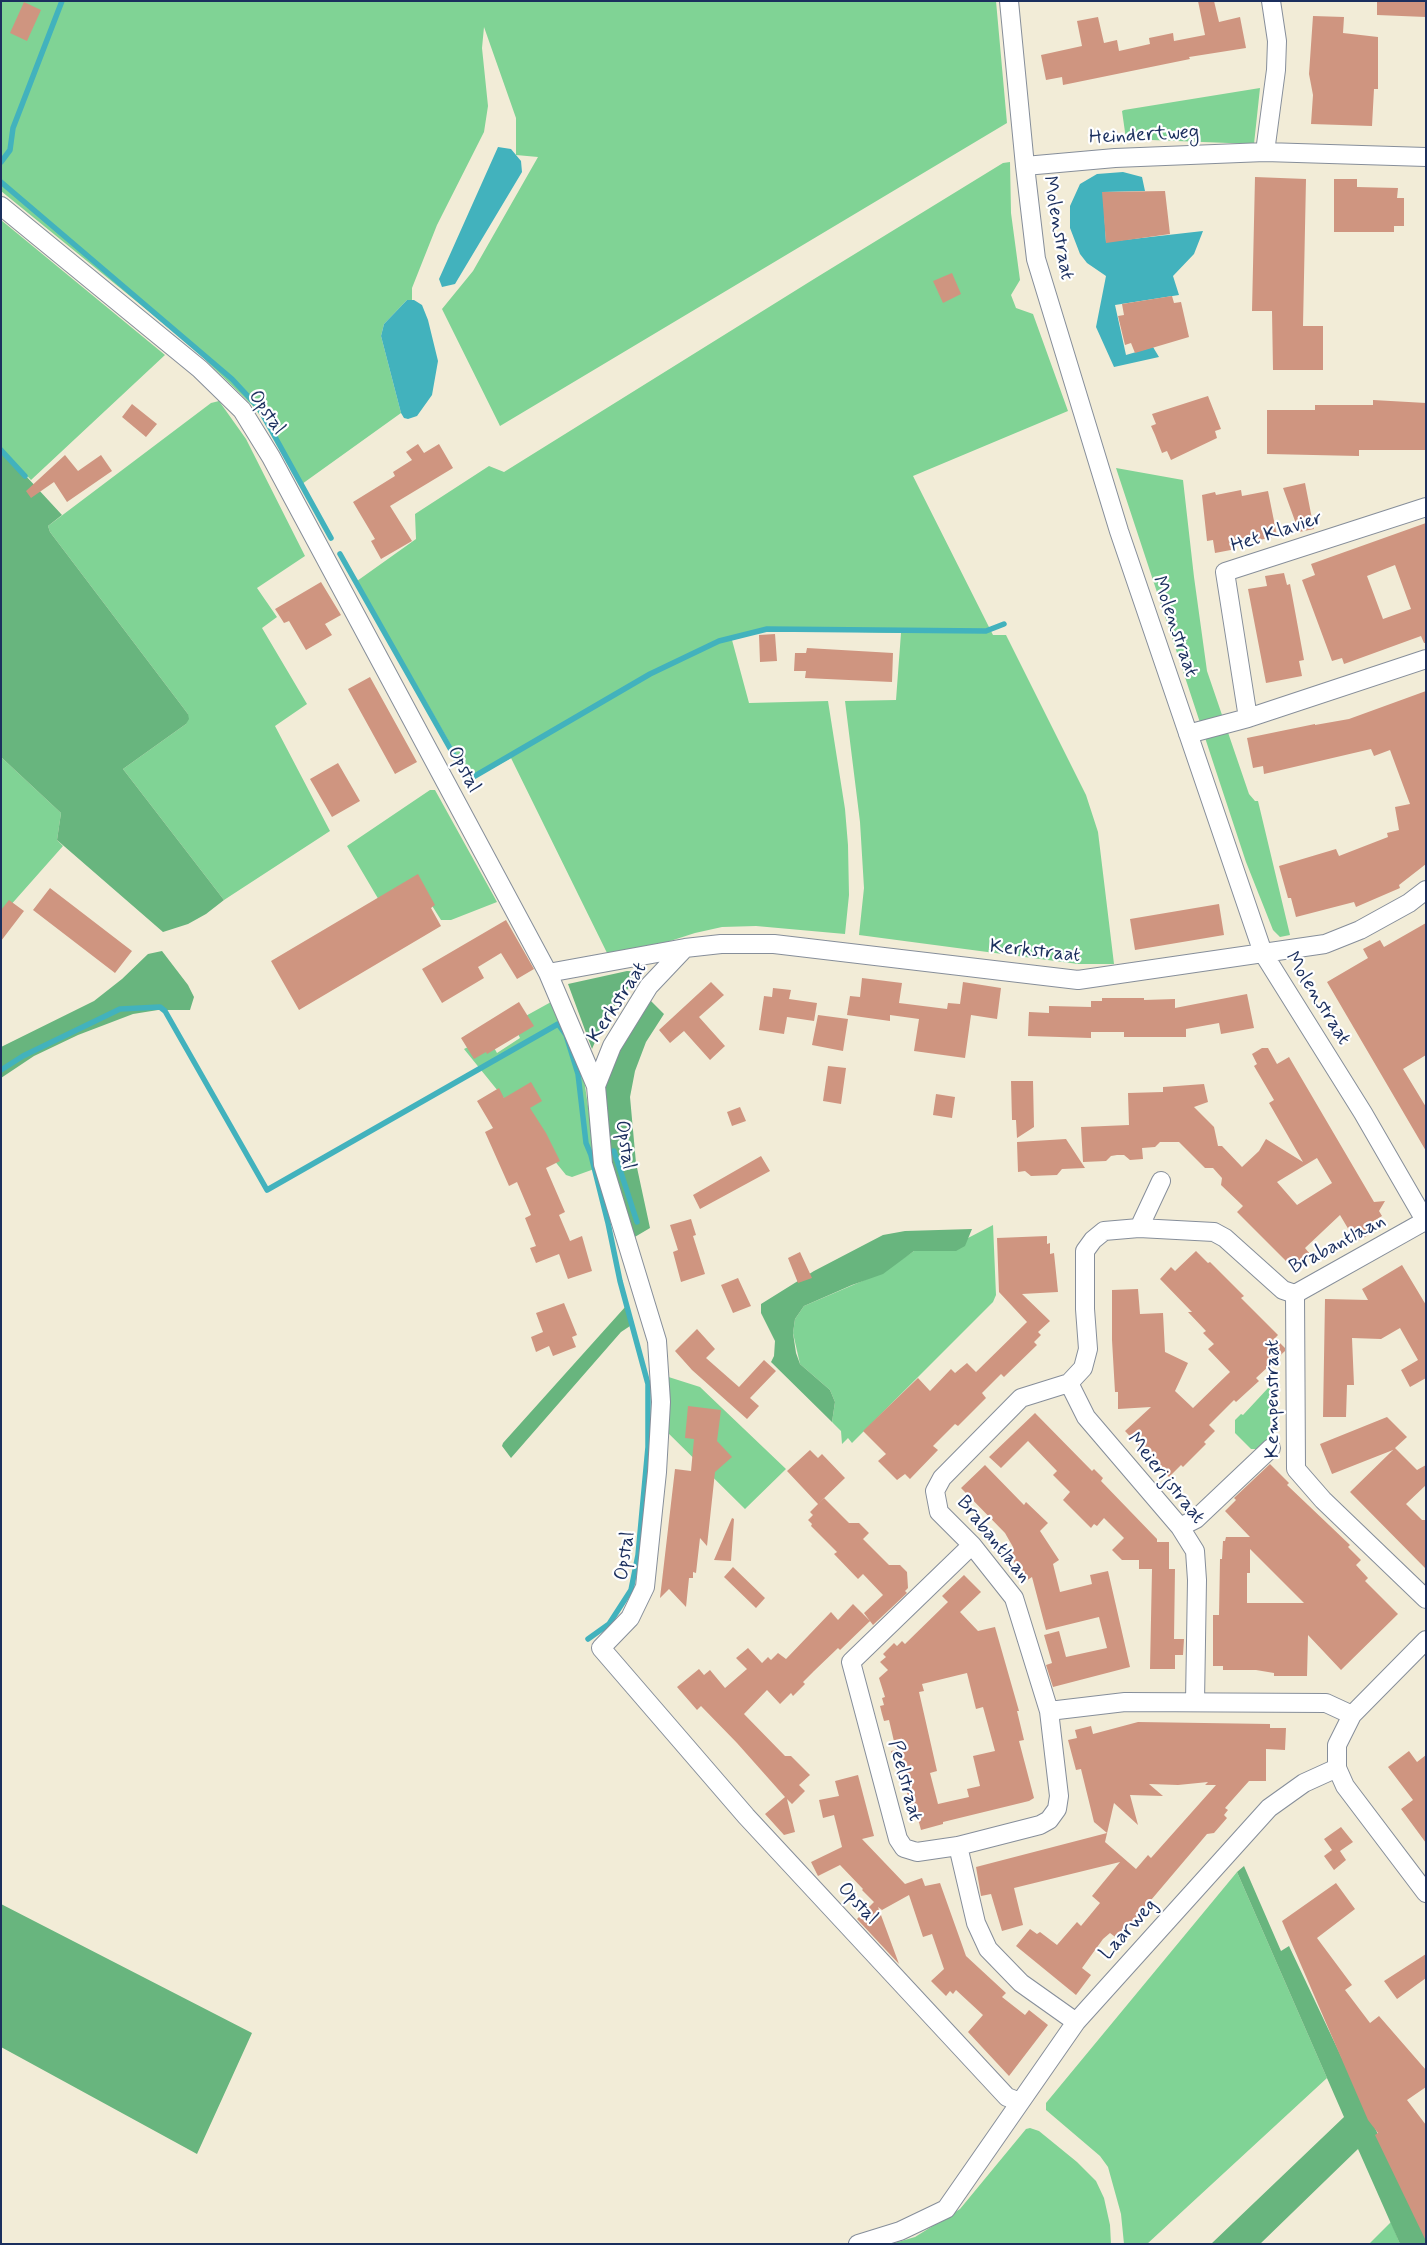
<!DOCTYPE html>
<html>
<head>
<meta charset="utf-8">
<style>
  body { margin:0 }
  #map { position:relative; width:1427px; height:2245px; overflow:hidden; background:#f2ecd7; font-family:Mynerve,sans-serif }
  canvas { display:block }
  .frame { position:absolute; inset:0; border:2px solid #1b2f5e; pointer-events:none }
</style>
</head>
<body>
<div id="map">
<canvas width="1427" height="2245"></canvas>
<div class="frame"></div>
</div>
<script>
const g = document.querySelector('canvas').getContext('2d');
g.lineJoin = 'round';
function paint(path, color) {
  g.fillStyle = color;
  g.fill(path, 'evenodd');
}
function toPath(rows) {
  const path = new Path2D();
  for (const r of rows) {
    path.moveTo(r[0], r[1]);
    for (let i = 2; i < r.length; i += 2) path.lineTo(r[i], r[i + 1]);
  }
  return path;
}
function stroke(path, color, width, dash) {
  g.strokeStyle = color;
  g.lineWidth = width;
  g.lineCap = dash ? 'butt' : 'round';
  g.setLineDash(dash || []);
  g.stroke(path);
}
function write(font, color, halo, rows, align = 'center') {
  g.font = font + ' Mynerve,sans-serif';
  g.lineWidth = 4.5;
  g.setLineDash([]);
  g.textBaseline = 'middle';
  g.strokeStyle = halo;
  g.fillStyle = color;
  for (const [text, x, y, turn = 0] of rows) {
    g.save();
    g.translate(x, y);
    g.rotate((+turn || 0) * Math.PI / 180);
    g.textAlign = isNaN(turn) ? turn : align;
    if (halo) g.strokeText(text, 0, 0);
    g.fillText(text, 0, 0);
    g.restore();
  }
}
const green = toPath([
  [1,1,996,1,1007,123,500,426,442,309,473,271,538,157,516,155,516,118,484,27,482,48,488,106,484,132,437,225,412,288,412,300,407,300,384,324,381,336,401,413,302,484,263,419,252,405,190,345,1,191],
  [1260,88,1254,144,1126,139,1122,111,1124,110],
  [1010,162,1011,213,1020,280,1011,295,1016,308,1033,314,1068,411,913,476,993,635,1006,635,1086,795,1098,832,1114,964,1078,964,859,935,864,888,860,822,845,701,896,700,901,633,770,630,732,640,749,703,828,701,845,809,848,845,849,895,845,934,756,926,722,927,695,933,636,952,609,957,511,758,471,780,357,581,416,539,415,514,489,466,504,472,814,279,1003,163],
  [1,220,165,355,31,480,1,449],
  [219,401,246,439,305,556,257,588,277,617,262,628,307,704,275,726,330,831,224,900,123,769,186,724,188,714,50,532,48,526,211,403],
  [1116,468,1183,480,1194,577,1207,671,1249,794,1255,801,1258,801,1290,935,1280,937,1273,930,1246,862],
  [1,757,61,813,57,840,63,846,1,916],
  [430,790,435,790,497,902,451,920,441,920,424,893,386,912,347,846],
  [551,1002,583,1072,597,1168,572,1177,566,1175,464,1049,488,1037,497,1053,520,1038,513,1023],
  [993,1225,996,1295,993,1302,852,1443,848,1438,842,1444,841,1431,832,1422,835,1402,830,1390,800,1364,793,1333,795,1319,804,1306,881,1273,914,1251,943,1251],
  [656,1373,700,1387,786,1469,745,1509,659,1424],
  [1269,1387,1271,1387,1270,1442,1262,1449,1251,1449,1235,1433,1235,1420,1241,1414,1243,1415],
  [1237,1872,1327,2078,1147,2244,1124,2244,1121,2214,1108,2167,1100,2156,1046,2110,1046,2103],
  [1030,2128,1039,2131,1077,2162,1096,2181,1104,2198,1110,2225,1111,2244,891,2244,915,2237,960,2209,1026,2129],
  [1391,2222,1400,2244,1369,2244]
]);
const forest = toPath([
  [1,449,62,515,48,526,50,532,188,714,189,719,186,724,123,769,224,900,206,914,188,924,163,932,57,840,61,813,1,757],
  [162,951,188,985,194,997,190,1010,158,1010,133,1014,78,1035,34,1056,1,1078,1,1047,94,1001,122,979,148,954],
  [627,971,643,972,618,1000,601,1028,592,1049,568,984],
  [650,1000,664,1014,646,1042,635,1071,630,1097,636,1163,650,1228,628,1241,620,1211,606,1134,604,1100,608,1067],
  [972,1229,965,1246,956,1251,914,1251,883,1274,852,1285,804,1306,795,1319,793,1333,796,1353,800,1364,830,1390,835,1402,832,1422,771,1362,774,1356,775,1341,761,1313,761,1304,814,1271,883,1235,905,1231],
  [626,1306,630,1326,621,1332,511,1458,502,1446,503,1443],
  [1244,1866,1281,1951,1289,1946,1426,2236,1426,2244,1400,2244,1358,2149,1260,2244,1211,2244,1344,2117,1237,1872],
  [1,1904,252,2033,197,2154,1,2047]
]);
const water = toPath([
  [498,147,511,149,521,161,522,172,455,284,442,287,439,279],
  [1123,172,1142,177,1145,191,1103,192,1106,242,1203,231,1194,254,1173,276,1179,295,1115,305,1126,355,1153,347,1159,357,1114,367,1096,327,1106,276,1087,263,1080,254,1070,228,1070,206,1080,184,1097,174],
  [407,300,414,300,422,305,428,320,438,361,432,395,417,416,408,419,404,418,401,413,381,336,384,324]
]);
const stream = toPath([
  [1,162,10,150,13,128,62,1],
  [1,182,232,379,259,408,331,538],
  [1,450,25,476],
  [340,554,468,780,650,674,719,641,767,629,986,631,1004,624],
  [1,1070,23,1056,120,1009,160,1007,165,1011,267,1190,558,1024,566,1035,578,1074,586,1143,591,1155,614,1151,637,1222],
  [588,1639,609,1624,631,1590,638,1555,648,1447,648,1384,620,1281,608,1223,591,1155]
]);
const building = toPath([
  [1198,1,1214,1,1219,22,1240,17,1246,48,1189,57,1190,59,1063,85,1062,77,1046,80,1041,55,1082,46,1077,21,1098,17,1104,43,1117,40,1119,51,1150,44,1149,38,1173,33,1174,41,1205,35],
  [1377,1,1426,1,1426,17,1377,15],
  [24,2,41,10,27,41,10,33],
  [1313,16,1344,17,1343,33,1378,37,1378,89,1374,89,1372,126,1311,124,1313,95,1309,74],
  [1255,177,1306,179,1303,326,1323,326,1323,370,1273,370,1272,311,1252,311],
  [1334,179,1357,179,1357,187,1398,188,1397,198,1404,198,1404,226,1394,226,1394,232,1334,232],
  [1165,191,1170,234,1106,243,1102,192],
  [952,273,961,294,943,303,933,281],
  [1172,296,1174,303,1181,302,1189,337,1135,353,1131,343,1125,345,1118,316,1124,315,1122,304],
  [1208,396,1221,429,1215,431,1217,438,1171,460,1167,451,1162,453,1155,435,1151,426,1156,424,1152,414],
  [1373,400,1426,403,1426,450,1359,450,1359,456,1267,454,1267,410,1315,410,1315,405,1373,405],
  [132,404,157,424,146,437,122,417],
  [418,444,424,453,439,444,453,468,390,506,412,541,381,559,371,541,375,539,353,502,395,476,393,472,412,460,406,452],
  [65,455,78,471,101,455,112,471,67,502,54,482,31,498,26,491],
  [1305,483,1314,529,1299,532,1283,488],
  [1241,490,1242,496,1268,491,1277,536,1251,542,1235,546,1236,549,1215,553,1213,540,1207,541,1202,495,1215,492,1216,495],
  [1426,523,1426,643,1424,643,1421,636,1344,664,1342,658,1332,661,1302,580,1315,575,1311,564],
  [1395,565,1411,609,1383,619,1367,576],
  [1284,573,1287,585,1290,584,1304,660,1299,661,1302,676,1266,683,1248,589,1267,586,1265,576],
  [321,582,341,615,325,624,332,635,306,650,289,621,284,623,275,609],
  [775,634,777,661,760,662,759,635],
  [807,648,893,653,892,682,805,678,806,671,794,671,795,653,806,653],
  [370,677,417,762,395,774,348,689],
  [1426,691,1426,864,1399,885,1400,888,1356,907,1354,902,1296,917,1291,898,1288,898,1279,866,1336,849,1339,856,1388,837,1387,833,1399,830,1395,807,1410,804,1390,750,1374,756,1371,749,1264,774,1263,766,1253,768,1247,738,1315,724,1315,725,1349,719],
  [338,763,360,801,332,817,310,779],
  [418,874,435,905,431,908,441,926,299,1010,271,961],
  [50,888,132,951,115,973,33,910],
  [9,900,24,911,1,941,1,910],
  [1219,904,1224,935,1135,950,1130,919],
  [506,920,534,969,517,979,501,953,478,967,484,978,442,1003,422,969],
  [1426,923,1426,1055,1403,1069,1426,1107,1426,1151,1327,982,1368,958,1363,949,1380,940,1384,947],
  [862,978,902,983,899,1003,947,1009,948,1003,960,1004,963,982,1001,988,997,1019,971,1015,965,1058,914,1051,919,1019,890,1015,890,1021,847,1015,850,996,860,997],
  [711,982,724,995,699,1017,725,1046,710,1060,684,1031,670,1043,659,1030],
  [773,988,791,990,789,999,817,1003,814,1021,787,1017,784,1034,759,1030,764,996,772,997],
  [1247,994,1254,1028,1221,1034,1219,1023,1186,1029,1186,1037,1124,1037,1124,1032,1091,1032,1091,1038,1028,1036,1029,1012,1049,1013,1049,1006,1091,1007,1091,1001,1102,1001,1102,998,1144,998,1144,1000,1175,999,1175,1008],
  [519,1002,534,1026,487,1054,486,1052,474,1059,461,1038],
  [818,1015,848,1019,843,1051,812,1045],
  [1262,1048,1268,1048,1277,1064,1289,1057,1374,1202,1385,1201,1379,1211,1382,1216,1365,1226,1370,1234,1356,1242,1340,1215,1305,1248,1310,1254,1295,1270,1237,1212,1243,1206,1221,1185,1222,1178,1213,1168,1205,1168,1179,1142,1160,1142,1155,1147,1142,1148,1143,1159,1130,1160,1124,1155,1117,1155,1111,1156,1106,1161,1083,1162,1081,1127,1129,1125,1128,1093,1163,1092,1163,1087,1204,1084,1208,1102,1194,1107,1214,1127,1218,1146,1222,1146,1242,1167,1259,1151,1266,1139,1303,1162,1269,1103,1274,1100,1254,1066,1257,1064,1252,1054],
  [1317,1158,1332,1183,1297,1205,1277,1182],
  [828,1066,846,1068,841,1104,823,1101],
  [1011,1081,1033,1081,1034,1127,1017,1138,1016,1120,1012,1120],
  [531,1082,542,1101,530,1108,546,1133,560,1161,546,1168,565,1212,559,1215,570,1241,582,1236,592,1271,568,1279,559,1254,536,1263,530,1248,536,1246,525,1218,531,1215,517,1182,509,1186,485,1132,493,1128,477,1101,499,1088,504,1098],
  [936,1094,955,1097,952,1118,933,1115],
  [740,1107,746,1121,732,1126,727,1112],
  [1066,1139,1085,1168,1062,1169,1057,1175,1031,1176,1025,1171,1018,1172,1017,1142],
  [761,1156,770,1171,700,1209,693,1195],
  [691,1219,696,1235,693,1236,705,1274,681,1282,673,1252,678,1250,670,1225],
  [1047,1236,1047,1244,1050,1243,1050,1254,1054,1253,1058,1292,1022,1294,1050,1321,1038,1332,1041,1335,1034,1342,1037,1345,1004,1377,1001,1374,982,1393,986,1398,958,1426,955,1424,933,1446,938,1450,910,1479,905,1474,897,1480,878,1461,886,1454,863,1431,918,1378,930,1391,951,1369,955,1373,967,1363,976,1372,1027,1322,999,1292,997,1238],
  [1196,1251,1208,1263,1210,1262,1244,1296,1241,1298,1278,1335,1275,1338,1285,1348,1285,1351,1256,1378,1259,1381,1236,1402,1234,1400,1209,1425,1215,1431,1204,1442,1206,1444,1183,1467,1181,1465,1169,1477,1125,1431,1151,1407,1118,1409,1118,1392,1115,1392,1112,1340,1112,1290,1138,1289,1140,1314,1163,1313,1165,1352,1188,1363,1175,1391,1193,1408,1230,1372,1208,1349,1214,1344,1203,1333,1206,1331,1188,1312,1192,1312,1160,1279,1171,1267,1175,1271],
  [800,1252,812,1278,798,1283,788,1258],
  [1402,1265,1426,1305,1426,1378,1410,1387,1401,1370,1418,1360,1400,1328,1381,1339,1352,1338,1354,1385,1347,1385,1346,1417,1323,1417,1325,1299,1368,1300,1362,1289],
  [738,1278,751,1306,733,1313,721,1285],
  [564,1303,577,1335,572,1337,576,1347,553,1356,549,1346,536,1352,531,1337,543,1332,536,1313],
  [697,1329,715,1349,706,1358,739,1387,764,1360,776,1371,750,1398,759,1406,747,1419,692,1370,675,1351],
  [688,1406,721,1410,717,1441,732,1457,715,1472,707,1546,700,1538,696,1573,693,1572,693,1578,689,1578,686,1607,669,1589,660,1598,675,1469,691,1471,694,1439,685,1438],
  [1035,1413,1092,1471,1094,1469,1103,1478,1101,1481,1157,1539,1157,1542,1169,1542,1169,1569,1175,1569,1174,1639,1184,1639,1183,1655,1175,1655,1175,1669,1150,1669,1152,1569,1139,1569,1139,1560,1122,1560,1112,1550,1124,1538,1104,1518,1097,1526,1094,1524,1091,1528,1063,1500,1070,1492,1053,1475,1057,1471,1028,1441,1001,1468,989,1457],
  [1387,1417,1407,1437,1395,1448,1417,1470,1426,1465,1426,1485,1406,1504,1422,1520,1426,1520,1426,1569,1350,1492,1393,1450,1332,1474,1320,1444],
  [810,1450,818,1458,822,1454,845,1478,818,1504,787,1471],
  [1270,1464,1289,1483,1287,1485,1350,1545,1348,1547,1361,1560,1356,1565,1368,1578,1365,1581,1398,1614,1341,1670,1308,1635,1307,1676,1274,1676,1274,1673,1256,1670,1223,1670,1223,1666,1213,1666,1213,1615,1219,1615,1220,1559,1222,1559,1223,1541,1225,1541,1226,1537,1250,1537,1225,1511,1236,1500,1234,1498],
  [1250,1549,1304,1603,1247,1603,1247,1573,1250,1573],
  [985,1465,1024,1505,1026,1502,1048,1523,1040,1531,1059,1560,1053,1564,1060,1592,1092,1584,1090,1575,1108,1571,1130,1667,1053,1687,1046,1665,1052,1663,1044,1635,1059,1631,1066,1657,1107,1648,1099,1617,1046,1630,1032,1577,1026,1581,1007,1551,1013,1547,1005,1533,961,1488],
  [824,1498,849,1523,859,1523,869,1533,863,1539,889,1565,900,1565,907,1572,908,1588,905,1591,907,1593,873,1625,864,1613,883,1595,863,1574,858,1579,834,1554,837,1552,811,1526,812,1524,808,1520,813,1515,810,1512],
  [732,1518,734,1519,731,1561,714,1560],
  [733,1567,765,1598,756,1608,724,1577],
  [964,1575,981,1592,960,1612,978,1631,995,1627,1019,1711,1017,1711,1024,1740,1019,1741,1034,1798,1029,1801,943,1822,943,1824,921,1830,915,1808,911,1809,900,1765,895,1766,891,1751,896,1750,889,1720,884,1721,882,1714,880,1706,884,1705,882,1698,885,1697,879,1678,888,1670,880,1662,886,1657,883,1654,894,1643,897,1646,902,1641,905,1644,948,1602,942,1596],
  [967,1673,976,1709,983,1707,995,1751,973,1756,980,1786,967,1789,969,1797,938,1804,930,1773,937,1771,919,1692,924,1691,922,1684],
  [853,1604,870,1621,840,1650,838,1648,814,1671,803,1682,805,1684,793,1696,791,1693,780,1704,767,1690,744,1714,785,1756,791,1756,810,1775,799,1785,805,1791,792,1804,787,1799,795,1832,784,1835,765,1814,785,1797,737,1743,701,1706,697,1710,677,1687,699,1669,704,1675,710,1670,725,1688,747,1669,736,1658,748,1648,762,1663,768,1657,771,1660,778,1653,786,1659,831,1612,838,1620],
  [1138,1722,1270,1724,1270,1728,1286,1728,1285,1750,1266,1749,1266,1781,1249,1781,1225,1808,1228,1810,1224,1815,1227,1818,1214,1833,1207,1834,1118,1939,1110,1933,1103,1939,1082,1968,1091,1975,1076,1995,1016,1946,1030,1929,1037,1934,1040,1932,1057,1945,1077,1922,1081,1926,1100,1903,1092,1896,1120,1862,1014,1888,1023,1925,1002,1931,991,1894,981,1896,976,1867,1107,1833,1094,1822,1081,1769,1076,1770,1068,1740,1077,1738,1075,1730,1091,1726,1093,1734],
  [1208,1782,1205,1785,1216,1785,1151,1858,1148,1855,1136,1869,1105,1842,1114,1803,1138,1825,1130,1795,1163,1796,1149,1784,1178,1785],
  [1409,1751,1417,1762,1426,1755,1426,1843,1401,1809,1413,1800,1388,1767],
  [858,1775,874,1836,862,1839,905,1884,922,1878,925,1886,940,1883,966,1956,1006,1993,1002,1997,1025,2015,1029,2010,1048,2025,1009,2076,968,2032,983,2015,956,1990,953,1994,950,1991,946,1996,931,1981,944,1969,932,1934,923,1937,909,1895,882,1910,878,1907,899,1964,857,1919,874,1902,862,1890,863,1889,840,1865,818,1876,811,1862,842,1847,834,1815,823,1818,819,1800,839,1796,835,1781],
  [1341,1827,1353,1842,1340,1851,1346,1860,1334,1870,1324,1856,1332,1850,1324,1839],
  [1336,1883,1355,1909,1317,1938,1352,1985,1345,1990,1370,2023,1379,2016,1426,2070,1426,2087,1407,2100,1426,2125,1426,2241,1375,2135,1378,2133,1368,2120,1282,1921],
  [1426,1954,1426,1978,1397,1999,1384,1981]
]);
const minor = toPath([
  [1009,1,1025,166,1036,259,1119,531,1263,953,1363,1113,1426,1222],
  [1265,152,1276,70,1277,41,1271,1],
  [1025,166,1115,158,1265,152,1426,157],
  [1,206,200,369,242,410,271,457,548,973,596,1086,603,1164,657,1341,661,1402,657,1472,645,1587,630,1618,601,1648,746,1816,1007,2097,1020,2102],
  [1248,718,1225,572,1426,507],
  [1188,734,1248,718,1426,659],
  [548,973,685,948,721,944,774,944,1078,980,1325,944,1360,930,1409,903,1426,890],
  [596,1086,612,1046,649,986,685,948],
  [1139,1228,1161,1181],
  [1295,1294,1296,1469,1323,1500,1426,1599],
  [1069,1383,1086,1417,1180,1527,1195,1551,1197,1580,1195,1702],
  [1180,1527,1196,1519,1271,1448],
  [972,1545,851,1662,898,1839,904,1848,917,1852,958,1846,1040,1825,1049,1820,1057,1809,1059,1796,1049,1711],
  [1352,1715,1326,1703,1125,1702,1049,1711,1014,1598,972,1545,939,1512,935,1491,942,1478,1021,1398,1069,1383,1083,1368,1088,1349,1085,1309,1085,1251,1093,1240,1104,1231,1139,1228,1214,1232,1225,1238,1283,1290,1295,1294,1425,1221],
  [1337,1768,1345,1786,1426,1893],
  [958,1846,976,1923,988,1949,1021,1983,1076,2022],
  [858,2244,900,2231,946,2209,1076,2022,1269,1808,1304,1783,1337,1768,1337,1745,1352,1715,1426,1640]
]);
const streetNames = [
  ["Heindertweg",1144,136,-3],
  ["Molenstraat",1057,228,80],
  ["Opstal",266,413,55],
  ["Het Klavier",1277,533,-18],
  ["Molenstraat",1174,627,71],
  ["Opstal",463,770,62],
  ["Kerkstraat",1035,952,6],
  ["Molenstraat",1317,999,58],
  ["Kerkstraat",618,1003,-57],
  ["Opstal",624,1145,81],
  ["Brabantlaan",1338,1245,-28],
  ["Kempenstraat",1274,1399,-90],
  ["Meierijstraat",1165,1479,51],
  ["Brabantlaan",993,1540,51],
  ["Opstal",626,1556,-82],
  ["Peelstraat",904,1781,75],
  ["Opstal",857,1904,47],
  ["Laarweg",1129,1930,-48]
];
paint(green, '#80d395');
paint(forest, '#68b57e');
paint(water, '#42b2bd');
stroke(stream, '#42b2bd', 5.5);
paint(building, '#cf9580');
stroke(minor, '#868e9a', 20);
stroke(minor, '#fff', 18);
write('20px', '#1b2f5e', '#fff', streetNames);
</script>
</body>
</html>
